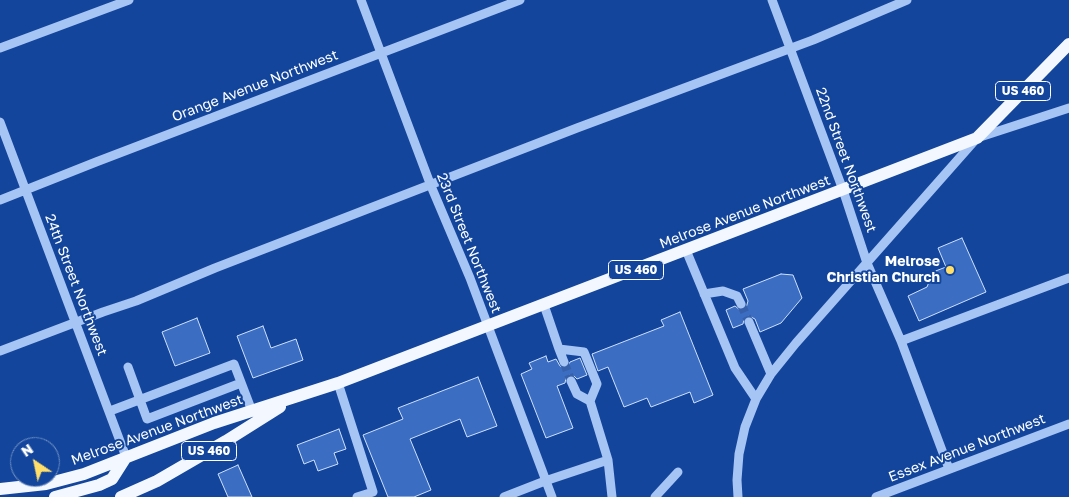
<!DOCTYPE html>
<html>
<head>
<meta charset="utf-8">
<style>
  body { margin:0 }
  #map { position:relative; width:1069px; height:497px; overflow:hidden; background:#12459b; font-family:"Golos Text",sans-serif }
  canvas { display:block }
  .north { position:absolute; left:10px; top:437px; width:50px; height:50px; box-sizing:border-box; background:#12459b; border:1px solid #718fc3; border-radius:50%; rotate:326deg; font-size:14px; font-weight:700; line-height:20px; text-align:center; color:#fff }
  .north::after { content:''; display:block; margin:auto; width:18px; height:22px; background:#ffde69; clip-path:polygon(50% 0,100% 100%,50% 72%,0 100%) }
</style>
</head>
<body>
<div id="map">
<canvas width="1069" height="497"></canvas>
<div class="north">N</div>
</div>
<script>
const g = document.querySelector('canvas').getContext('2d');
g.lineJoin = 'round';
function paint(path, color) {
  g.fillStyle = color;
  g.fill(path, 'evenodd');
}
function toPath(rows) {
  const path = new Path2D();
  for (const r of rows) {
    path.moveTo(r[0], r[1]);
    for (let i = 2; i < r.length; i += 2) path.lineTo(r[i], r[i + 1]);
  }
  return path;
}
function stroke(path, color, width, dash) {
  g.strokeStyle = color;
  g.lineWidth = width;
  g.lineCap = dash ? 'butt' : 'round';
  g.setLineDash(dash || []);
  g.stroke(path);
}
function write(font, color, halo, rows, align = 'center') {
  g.font = font + ' "Golos Text",sans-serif';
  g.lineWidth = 4;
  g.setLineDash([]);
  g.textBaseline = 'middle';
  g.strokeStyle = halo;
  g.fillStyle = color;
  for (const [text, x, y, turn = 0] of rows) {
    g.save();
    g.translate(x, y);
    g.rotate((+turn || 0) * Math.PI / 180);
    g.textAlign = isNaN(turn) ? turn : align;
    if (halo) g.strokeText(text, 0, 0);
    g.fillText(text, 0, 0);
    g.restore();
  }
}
const building = toPath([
  [962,238,986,292,919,321,908,296,927,287,933,272,946,267,938,248,962,238],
  [781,274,793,275,802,298,781,323,760,332,755,319,749,316,744,319,743,324,733,328,726,310,735,306,740,310,746,308,748,301,743,289,781,274],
  [680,312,713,395,694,403,690,392,651,407,647,398,624,407,608,367,598,371,592,354,664,326,661,320,680,312],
  [197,318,210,353,175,366,162,332,197,318],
  [263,326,271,348,296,339,303,360,253,378,237,336,263,326],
  [546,356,548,362,556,359,560,366,564,368,568,366,570,362,580,358,587,375,577,379,574,376,569,375,566,378,565,383,557,386,573,428,546,438,521,374,532,369,529,363,546,356],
  [478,377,497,426,467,437,460,419,410,439,431,490,414,497,388,497,363,435,403,419,398,408,478,377],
  [339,429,346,449,334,453,338,464,318,471,314,460,304,464,297,445,339,429],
  [238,465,252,497,228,497,218,474,238,465]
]);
const minorTunnel = toPath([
  [741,304,749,322],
  [564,362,571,381]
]);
const minor = toPath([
  [361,0,431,186,470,278,552,497],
  [772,0,843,190,867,263,901,341,949,469],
  [0,48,129,0],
  [0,122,126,457],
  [0,200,96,162,520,0],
  [686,250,735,368,756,399],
  [704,294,723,291,737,296,741,304],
  [544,305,559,349,584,352,597,384,590,401,608,460,612,497],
  [749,322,771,374],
  [901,341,1069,278],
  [559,349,564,362],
  [0,351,103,312,136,301,215,268,577,128,813,40,907,0],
  [128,367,147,419,241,383],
  [571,381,577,394,590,401],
  [338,383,373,492,357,497],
  [110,411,234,364,252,411],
  [504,497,545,481,608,460],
  [655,497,678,472],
  [738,497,737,480,739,454,745,427,756,399,771,374,796,343,977,138,1069,108],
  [876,497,1069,424]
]);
const major = toPath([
  [0,489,46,484,84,474,214,423,338,383,977,138,1069,44],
  [55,497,99,485,112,479,126,457],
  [121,497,157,481,226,441,280,407]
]);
const markers = [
  [950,270,5,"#ffde69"]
];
const shields = [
  [1023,91,55],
  [636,270,55],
  [209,451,55]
];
const shieldNames = [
  ["US 460",1023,91],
  ["US 460",636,270],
  ["US 460",209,451]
];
const streetNames = [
  ["Orange Avenue Northwest",255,86,-21],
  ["22nd Street Northwest",846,160,70],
  ["Melrose Avenue Northwest",745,212,-21],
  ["23rd Street Northwest",469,243,68],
  ["24th Street Northwest",76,285,69],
  ["Melrose Avenue Northwest",157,430,-20],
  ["Essex Avenue Northwest",967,448,-21]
];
const poiNames = [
  ["Melrose",940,262],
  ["Christian Church",940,278]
];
paint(building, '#3b6ec2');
stroke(building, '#cfe1fd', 1);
stroke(minorTunnel, '#3661aa', 9, [9, 4.5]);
stroke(minor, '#a6c4f4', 9);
stroke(major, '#f3f7ff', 12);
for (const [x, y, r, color] of markers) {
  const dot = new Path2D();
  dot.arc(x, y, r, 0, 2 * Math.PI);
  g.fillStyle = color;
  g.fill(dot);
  stroke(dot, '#12459b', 2);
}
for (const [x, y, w] of shields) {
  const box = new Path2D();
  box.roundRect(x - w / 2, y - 9.5, w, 19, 4);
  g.fillStyle = '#12459b';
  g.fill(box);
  stroke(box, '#fff', 1);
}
write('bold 12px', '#fff', null, shieldNames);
write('14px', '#fff', '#12459b', streetNames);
write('bold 14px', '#fff', '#12459b', poiNames, 'right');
</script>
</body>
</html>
